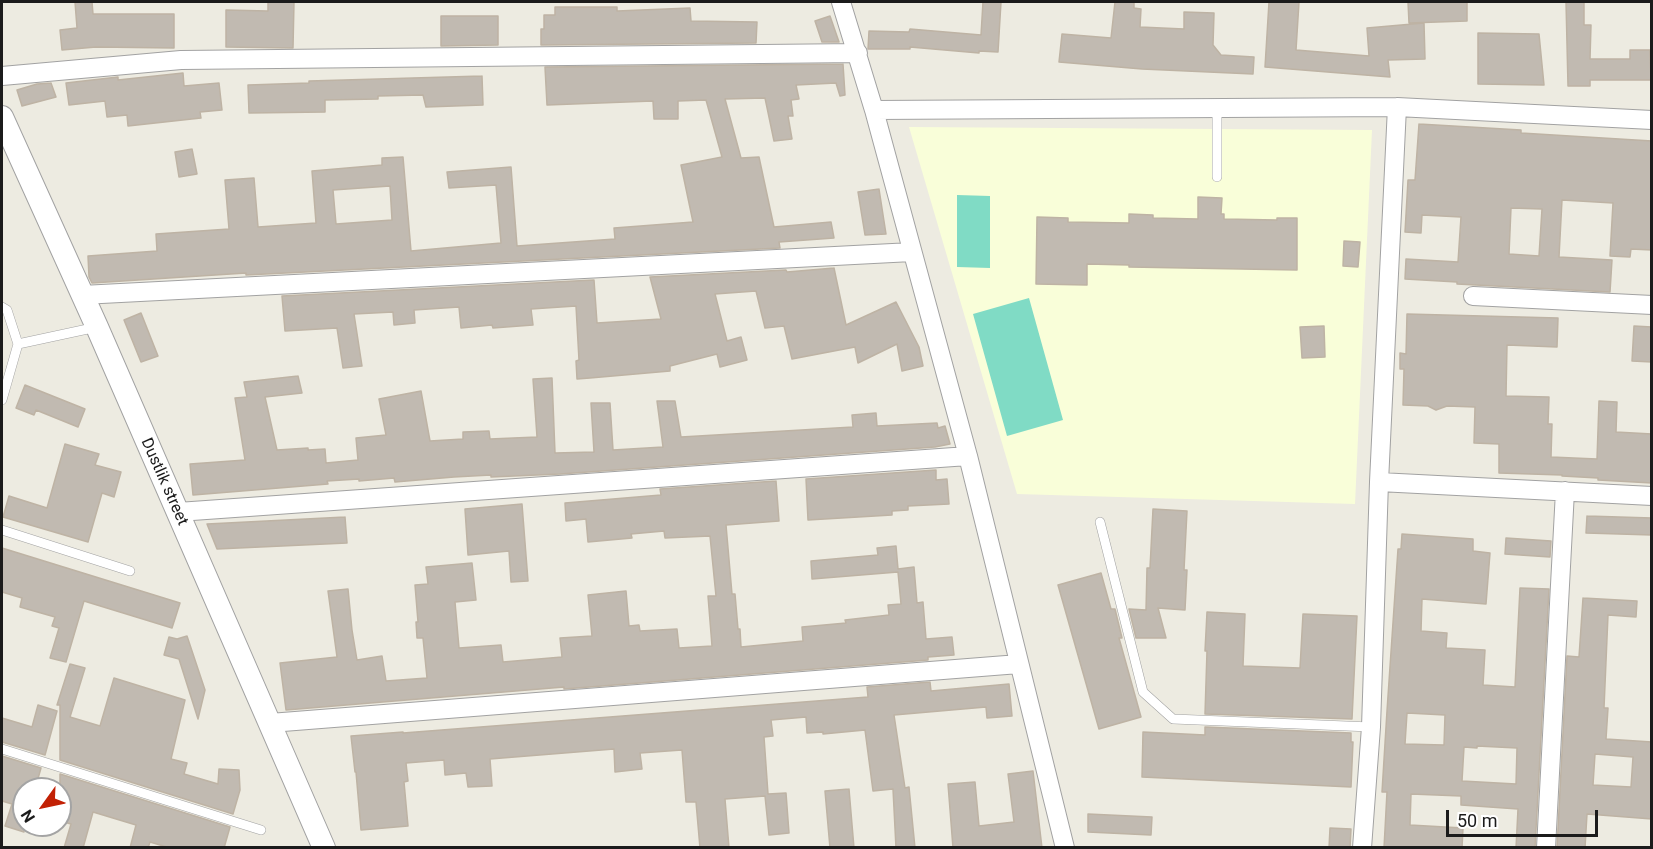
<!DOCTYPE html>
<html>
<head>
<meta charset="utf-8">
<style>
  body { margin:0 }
  #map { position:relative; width:1653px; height:849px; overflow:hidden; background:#edebe1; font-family:Roboto,sans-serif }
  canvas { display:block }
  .frame { position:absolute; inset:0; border:3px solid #1b1b1b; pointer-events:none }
  .north { position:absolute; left:12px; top:777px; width:60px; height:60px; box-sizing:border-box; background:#fff; border:2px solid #a4a4a4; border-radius:50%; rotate:237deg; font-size:16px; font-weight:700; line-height:24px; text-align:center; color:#1b1b1b }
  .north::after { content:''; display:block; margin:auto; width:21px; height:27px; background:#c22105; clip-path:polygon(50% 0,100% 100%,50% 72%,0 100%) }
  .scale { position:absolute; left:1446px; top:810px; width:152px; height:27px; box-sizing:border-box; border:3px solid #1b1b1b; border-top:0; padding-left:8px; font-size:18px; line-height:21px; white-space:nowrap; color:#1b1b1b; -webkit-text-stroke:4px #fff; paint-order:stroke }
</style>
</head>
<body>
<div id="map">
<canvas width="1653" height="849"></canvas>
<div class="frame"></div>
<div class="north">N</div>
<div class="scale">50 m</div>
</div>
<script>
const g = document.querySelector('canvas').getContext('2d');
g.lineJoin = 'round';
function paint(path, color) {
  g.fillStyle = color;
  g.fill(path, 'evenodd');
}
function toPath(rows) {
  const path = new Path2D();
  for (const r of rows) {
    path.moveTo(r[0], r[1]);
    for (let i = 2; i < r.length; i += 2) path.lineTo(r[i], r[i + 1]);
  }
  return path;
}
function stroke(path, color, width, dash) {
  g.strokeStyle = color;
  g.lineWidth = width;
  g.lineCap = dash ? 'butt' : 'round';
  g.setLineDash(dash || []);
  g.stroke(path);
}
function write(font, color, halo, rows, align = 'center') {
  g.font = font + ' Roboto,sans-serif';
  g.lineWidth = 5;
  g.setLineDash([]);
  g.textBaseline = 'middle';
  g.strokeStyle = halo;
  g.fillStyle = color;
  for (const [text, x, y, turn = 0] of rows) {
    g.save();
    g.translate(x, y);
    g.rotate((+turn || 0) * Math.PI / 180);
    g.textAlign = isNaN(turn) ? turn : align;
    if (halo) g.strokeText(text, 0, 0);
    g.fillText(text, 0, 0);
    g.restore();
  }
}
const education = toPath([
  [909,127,1372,130,1355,504,1017,494]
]);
const pitch = toPath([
  [957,195,990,196,990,268,957,267],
  [1029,298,1063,420,1007,436,973,314]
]);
const building = toPath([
  [75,2,92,2,93,14,174,14,174,48,96,47,62,50,60,30,77,28,75,2],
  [268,2,294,2,293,48,226,47,226,10,268,11,268,2],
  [983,2,1001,2,998,52,979,51,979,53,910,47,910,49,868,49,869,31,909,32,910,29,981,35,983,2],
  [1115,2,1134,2,1134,8,1141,9,1140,27,1184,29,1184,12,1214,13,1213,45,1221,55,1254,57,1253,74,1142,69,1059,62,1062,34,1111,38,1115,2],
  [1269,2,1299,2,1296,50,1369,56,1367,28,1424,23,1425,59,1388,60,1390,77,1265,67,1269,2],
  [1408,2,1467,2,1467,21,1409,23,1408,2],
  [1566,2,1584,2,1584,25,1591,25,1590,59,1630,59,1630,50,1650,50,1651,80,1590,80,1590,86,1568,86,1566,2],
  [555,7,617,7,617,11,690,8,691,21,757,22,756,43,541,45,541,29,544,29,544,15,555,15,555,7],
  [441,16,498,16,498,45,441,46,441,16],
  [830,16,839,42,822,42,815,21,830,16],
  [1478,33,1539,34,1544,85,1478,84,1478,33],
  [843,64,845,95,840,96,836,83,796,85,799,99,791,100,793,116,788,116,792,139,774,141,765,98,725,99,741,158,759,157,774,227,831,222,834,238,779,242,780,248,246,275,246,273,92,283,89,277,88,256,157,251,156,234,229,229,225,180,254,178,258,227,316,223,312,171,382,165,382,158,403,157,411,251,501,243,496,185,449,188,447,172,511,167,517,246,615,239,614,228,693,222,681,165,722,157,706,100,678,101,678,119,654,119,653,101,547,105,545,67,843,64],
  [390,186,392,220,336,224,333,190,390,186],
  [183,73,184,86,219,83,222,110,200,112,201,118,128,126,127,115,107,117,105,101,69,105,66,83,118,77,118,80,183,73],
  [482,76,483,105,426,107,423,95,378,96,378,99,325,100,325,112,249,113,248,85,309,83,309,81,482,76],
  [51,83,56,97,22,106,17,90,37,84,51,83],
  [1419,124,1521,130,1521,133,1652,141,1652,250,1631,249,1630,257,1610,256,1613,203,1562,200,1559,257,1612,260,1610,292,1457,284,1457,282,1405,279,1406,259,1458,262,1461,217,1422,215,1421,233,1405,232,1408,180,1415,180,1419,124],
  [1511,208,1542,209,1539,256,1509,254,1511,208],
  [192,149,197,174,179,177,175,152,192,149],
  [879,189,886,234,865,235,858,192,879,189],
  [1198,197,1222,198,1221,214,1224,214,1224,219,1277,220,1277,218,1297,218,1297,270,1129,267,1129,265,1087,264,1087,285,1036,284,1037,217,1068,218,1068,222,1129,223,1129,214,1153,215,1153,218,1198,219,1198,197],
  [1344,241,1360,242,1358,267,1343,266,1344,241],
  [834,268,846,325,896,302,919,347,923,366,902,371,897,344,858,363,855,347,792,359,784,326,765,328,756,291,715,294,727,341,741,337,747,360,720,367,717,354,670,366,670,371,590,378,577,379,576,361,579,360,576,306,531,309,533,325,493,328,492,325,461,328,459,307,414,310,415,323,394,325,393,312,354,314,362,366,343,368,337,328,285,331,282,296,594,280,597,323,661,319,650,277,786,270,787,272,834,268],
  [141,313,158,356,141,362,124,320,141,313],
  [1407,314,1558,318,1557,347,1507,345,1506,396,1549,397,1548,424,1552,424,1551,457,1597,459,1599,401,1617,402,1616,432,1652,434,1652,483,1598,480,1598,478,1562,476,1562,475,1499,473,1499,444,1474,443,1475,407,1447,406,1436,410,1428,406,1403,405,1404,369,1400,369,1400,353,1406,354,1407,314],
  [1324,326,1325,357,1302,358,1300,327,1324,326],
  [1634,326,1652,327,1652,362,1632,361,1634,326],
  [298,376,302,393,265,397,277,450,308,448,308,450,325,449,326,463,358,460,356,438,386,435,379,399,421,391,430,441,463,439,463,432,489,431,490,439,537,437,533,379,552,378,555,453,594,452,591,403,610,403,613,450,663,447,657,401,675,401,681,437,853,427,852,415,876,413,877,426,937,423,938,428,945,426,950,444,935,447,560,474,491,477,491,475,454,477,395,482,394,478,359,481,359,479,327,481,328,484,193,495,190,464,245,460,235,398,247,397,244,382,298,376],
  [25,385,85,409,78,427,36,410,34,415,16,408,25,385],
  [65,444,99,454,95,465,121,472,114,497,102,493,88,542,3,517,9,496,47,508,65,444],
  [936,470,936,480,947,479,949,504,908,506,908,510,892,511,892,515,808,520,806,479,936,470],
  [776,481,779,521,726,525,732,594,735,594,738,629,740,629,741,647,803,641,802,627,846,623,845,620,889,615,888,605,901,604,898,572,812,579,811,561,878,555,877,548,896,546,898,569,914,567,917,603,923,602,926,639,952,637,954,655,928,657,928,660,564,689,564,687,286,710,280,663,337,657,328,591,348,589,352,630,357,660,382,656,386,681,427,678,423,638,417,638,416,622,418,622,415,585,428,584,426,567,472,563,476,600,455,602,459,648,501,645,503,662,562,657,560,638,592,636,588,595,626,591,629,626,639,625,640,631,677,629,679,648,712,646,708,596,716,596,710,536,665,538,664,531,631,534,632,538,588,542,586,519,566,521,565,503,661,495,660,489,776,481],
  [522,504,528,581,511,582,509,551,468,555,465,509,522,504],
  [1153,509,1187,511,1184,570,1187,570,1185,610,1158,608,1166,638,1136,638,1129,609,1146,610,1147,568,1150,568,1153,509],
  [1587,516,1652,518,1652,535,1586,533,1587,516],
  [345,517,347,543,217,549,207,524,345,517],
  [1402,534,1473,539,1473,551,1490,553,1486,604,1422,599,1421,631,1447,633,1446,648,1485,650,1483,685,1515,687,1520,588,1549,589,1535,848,1516,848,1518,809,1461,805,1461,796,1411,794,1410,825,1463,828,1462,848,1384,848,1387,792,1382,792,1387,711,1398,549,1401,549,1402,534],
  [1407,713,1445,715,1444,745,1405,744,1407,713],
  [1477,746,1517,748,1516,784,1462,781,1464,747,1477,748,1477,746],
  [1506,538,1551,541,1550,557,1505,554,1506,538],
  [2,548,180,603,172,628,84,601,66,662,50,658,59,628,52,626,55,617,20,607,22,598,2,592,2,548],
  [1101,573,1111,609,1115,609,1122,638,1119,638,1141,717,1099,729,1058,585,1101,573],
  [1583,598,1637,601,1636,617,1608,615,1604,708,1608,708,1606,739,1652,742,1652,819,1587,814,1585,848,1557,848,1567,656,1579,657,1583,598],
  [1595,754,1633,757,1631,787,1593,785,1595,754],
  [1207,612,1245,614,1243,666,1300,668,1303,614,1357,616,1352,719,1205,714,1207,651,1205,651,1207,612],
  [187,636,205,690,198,719,179,659,164,655,169,637,177,639,187,636],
  [70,664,85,668,70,717,100,726,114,678,185,700,171,759,187,763,184,774,218,784,219,769,239,770,240,790,233,814,60,760,60,705,57,705,70,664],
  [930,682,931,691,1009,684,1012,716,987,718,986,707,894,715,905,788,909,787,915,848,896,848,893,789,873,791,865,730,823,734,823,732,807,733,806,717,771,720,773,736,764,737,768,794,786,793,789,833,769,835,765,796,725,799,729,848,700,848,696,802,686,802,682,750,640,753,642,769,615,772,614,749,490,759,492,786,468,787,466,773,445,775,444,760,406,763,408,781,404,782,408,826,361,830,356,772,355,772,351,736,403,732,403,733,868,697,867,687,930,682],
  [38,705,57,711,45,755,2,742,2,718,32,727,38,705],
  [1205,727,1351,733,1351,742,1353,742,1351,787,1142,777,1143,732,1205,735,1205,727],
  [2,756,41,768,35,789,24,789,24,832,5,826,12,804,2,801,2,756],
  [1033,771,1042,848,953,848,948,784,975,782,979,826,1014,822,1008,774,1033,771],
  [60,774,230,827,224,848,170,848,150,842,148,848,130,848,136,825,93,812,83,848,64,848,71,824,60,821,60,774],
  [849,789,854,848,830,848,825,791,849,789],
  [1088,814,1152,817,1151,835,1088,832,1088,814],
  [1330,828,1351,829,1350,848,1329,848,1330,828]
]);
const service = toPath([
  [1217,177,1217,108],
  [2,307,7,310,18,344,2,400],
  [18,344,97,327],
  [1100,522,1143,692,1173,719,1371,727],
  [2,530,130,571],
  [2,749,261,830]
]);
const minor = toPath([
  [841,2,874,110,968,456,1065,848],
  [2,76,181,60,858,53],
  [874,110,1397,107,1652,120],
  [82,295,912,252],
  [1473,296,1652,305],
  [1379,482,1652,496],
  [178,512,968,456],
  [270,723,1019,664],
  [1362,848,1371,727,1379,482,1397,107],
  [1546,848,1565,491]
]);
const tertiary = toPath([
  [2,117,97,327,324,848]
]);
const streetNames = [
  ["Dustlik street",164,482,66]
];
paint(education, '#f9fed9');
paint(pitch, '#80dbc5');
paint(building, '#c1bab1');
stroke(building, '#beb3a4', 1.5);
stroke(service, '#a2a2a2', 10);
stroke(minor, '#a2a2a2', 20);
stroke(tertiary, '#a2a2a2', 24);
stroke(service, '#fff', 9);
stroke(minor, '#fff', 18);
stroke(tertiary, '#fff', 22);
write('16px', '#1b1b1b', '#fff', streetNames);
</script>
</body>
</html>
